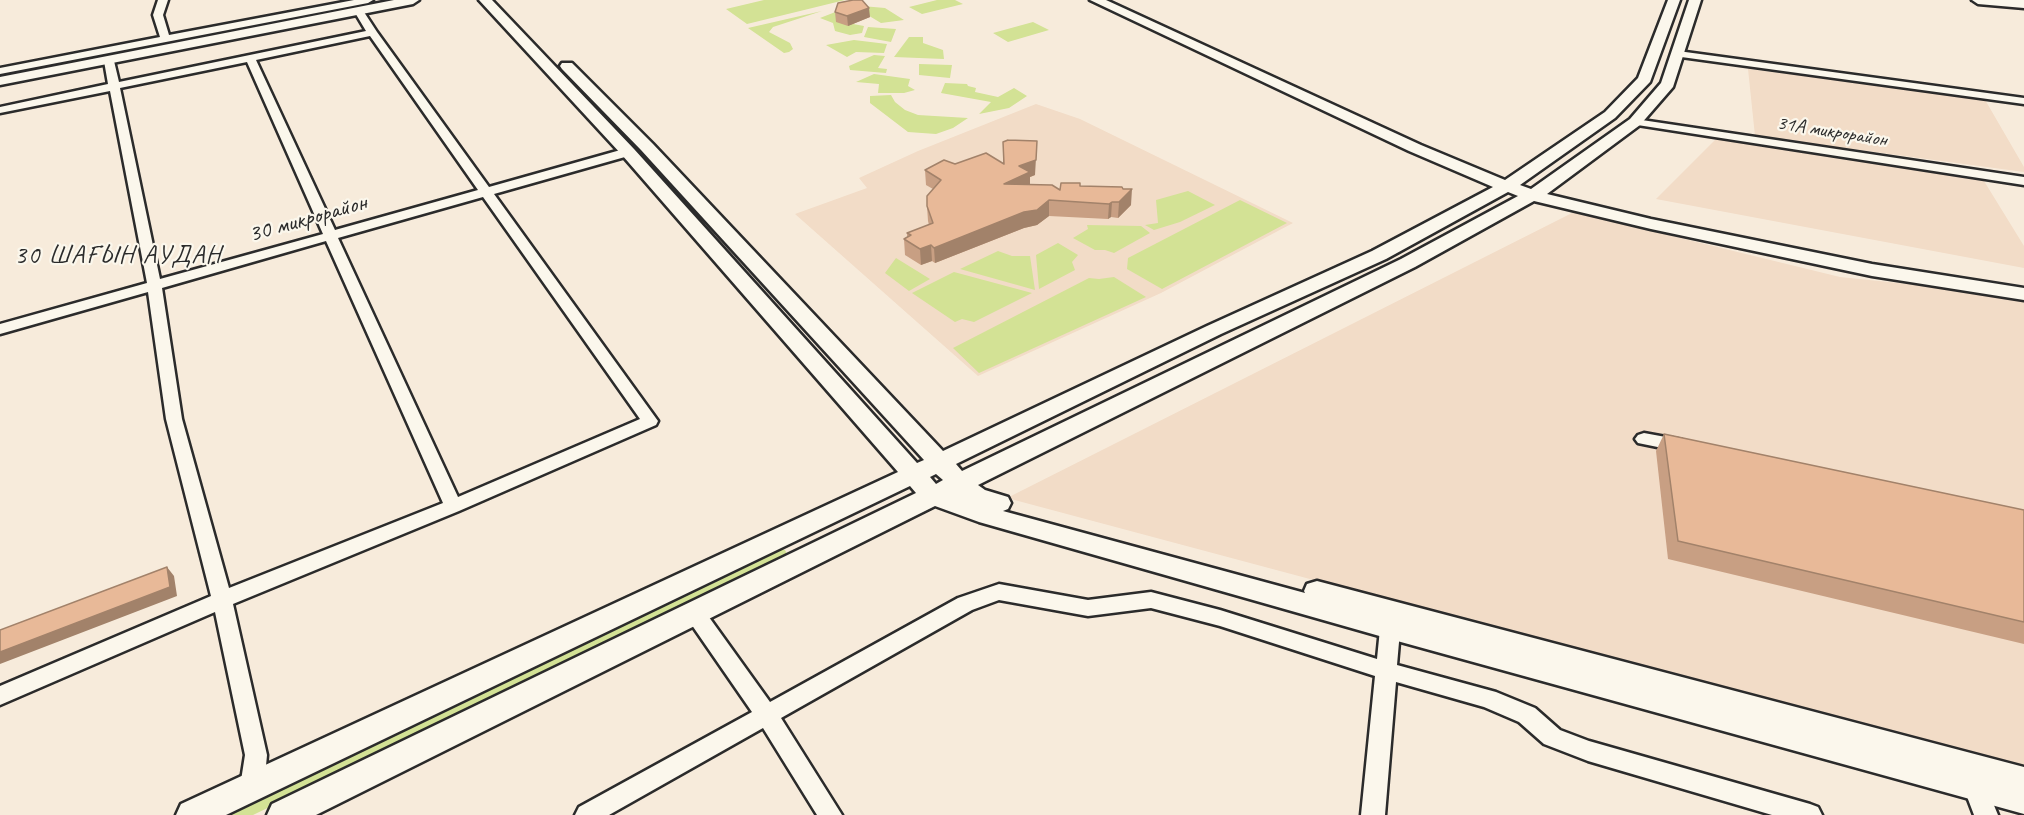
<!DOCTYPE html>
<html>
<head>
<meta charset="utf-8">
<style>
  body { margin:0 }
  canvas { display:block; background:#f7ebdb }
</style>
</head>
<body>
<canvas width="2024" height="815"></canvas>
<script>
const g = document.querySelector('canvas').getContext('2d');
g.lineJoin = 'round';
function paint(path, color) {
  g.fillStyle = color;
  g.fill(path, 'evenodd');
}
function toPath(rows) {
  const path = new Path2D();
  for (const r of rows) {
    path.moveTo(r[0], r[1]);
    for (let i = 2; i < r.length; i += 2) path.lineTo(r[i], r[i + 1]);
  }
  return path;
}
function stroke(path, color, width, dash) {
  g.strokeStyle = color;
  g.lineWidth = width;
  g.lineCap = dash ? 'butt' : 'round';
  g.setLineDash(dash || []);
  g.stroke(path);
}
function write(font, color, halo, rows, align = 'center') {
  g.font = font + ' Caveat,sans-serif';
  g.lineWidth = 4.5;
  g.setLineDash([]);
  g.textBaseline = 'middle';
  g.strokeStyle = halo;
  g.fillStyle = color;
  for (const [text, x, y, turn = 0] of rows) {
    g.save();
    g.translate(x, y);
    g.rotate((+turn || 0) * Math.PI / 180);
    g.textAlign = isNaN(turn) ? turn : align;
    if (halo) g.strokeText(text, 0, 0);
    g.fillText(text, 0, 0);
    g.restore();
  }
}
const built = toPath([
  [1748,69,1984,98,2024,167,2024,172,1755,136],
  [1036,104,1080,119,1293,223,1161,293,978,376,795,214,867,188,859,178,918,151],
  [1716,139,1984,181,2024,246,2024,268,1656,199],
  [1574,212,1840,277,2024,296,2024,770,1007,498]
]);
const green = toPath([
  [764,0,845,0,747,24,726,9],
  [937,0,955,0,963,4,922,14,909,7],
  [862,6,885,8,904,20,881,23,866,14,853,24,864,26,862,33,850,35,835,31,833,23,820,18,843,9],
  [822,11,773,27,769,32,790,43,793,49,789,52,784,53,748,28],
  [1033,22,1049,30,1008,42,993,33],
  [868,27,896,29,891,42,864,37],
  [909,37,923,37,923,43,943,50,944,59,894,57],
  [854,40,887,44,884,53,856,52,847,57,826,45],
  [874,55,885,56,878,68,887,69,886,73,850,70,849,66],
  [919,64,952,65,950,78,919,75],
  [874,74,910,79,908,86,915,90,904,93,878,93,879,84,856,82],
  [945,83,967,84,968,86,976,88,975,92,998,97,1014,88,1027,96,1009,108,979,114,991,102,941,93],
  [891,95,895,102,905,110,918,115,968,118,953,128,936,134,908,132,870,103,870,96],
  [1188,191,1215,205,1180,222,1154,230,1145,225,1158,223,1156,200],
  [1240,200,1287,223,1162,289,1127,269,1128,258],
  [1087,225,1141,226,1150,233,1114,253,1105,250,1095,250,1073,238,1088,229],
  [1058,243,1078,255,1072,262,1075,270,1039,289,1036,255],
  [998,251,1012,256,1030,256,1035,290,960,269],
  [896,258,930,279,909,291,885,273],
  [954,272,1032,293,974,322,962,319,955,322,912,293],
  [1114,277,1146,297,979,373,953,348,1089,278,1099,279],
  [780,549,785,550,787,554,784,559,253,815,223,815]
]);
const street = toPath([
  [158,0,168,0,163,15,169,35,354,0,373,0,368,3,0,74,0,68,160,37,153,15,158,0],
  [359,8,362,9,377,32,489,187,624,149,632,149,632,155,494,194,658,421,656,425,459,511,233,604,267,755,264,787,260,794,252,798,244,794,240,787,245,755,215,612,0,705,0,686,211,596,166,419,148,292,0,334,0,324,147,283,110,91,0,113,0,107,108,84,104,61,109,58,114,61,119,82,366,31,354,11,359,8],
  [370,36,478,190,335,230,256,60,370,36],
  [247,62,323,234,160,279,120,88,247,62],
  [483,197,640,419,458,497,338,238,483,197],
  [326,241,443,503,229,588,182,419,162,288,326,241],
  [1678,51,2024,98,2024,104,1674,56,1674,52,1678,51],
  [1635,119,2024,177,2024,185,1631,124,1631,120,1635,119],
  [1644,433,1682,440,1688,442,1691,446,1688,450,1682,452,1638,443,1635,439,1638,435,1644,433],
  [999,584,1088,600,1151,592,1220,610,1377,659,1381,619,1384,613,1391,611,1398,613,1401,619,1397,665,1496,692,1535,708,1560,730,1589,741,1810,804,1818,807,1822,815,1772,815,1588,761,1544,744,1519,722,1484,707,1396,682,1385,815,1361,815,1375,676,1220,626,1151,608,1088,616,999,600,972,610,781,718,842,815,817,815,763,728,609,815,575,815,579,807,752,712,687,618,684,612,687,606,694,604,701,606,770,702,958,598,999,584],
  [1975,775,1983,779,1998,815,1974,815,1963,786,1967,779,1975,775]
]);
const secondary = toPath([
  [394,0,419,0,413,4,0,85,0,77,394,0],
  [479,0,492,0,634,149,917,463,924,460,641,150,562,69,560,66,562,63,572,63,653,144,943,451,1207,326,1372,251,1493,187,1409,151,1090,0,1106,0,1421,145,1505,180,1605,112,1638,78,1668,0,1680,0,1650,82,1615,118,1520,185,1531,189,1630,119,1661,83,1689,0,1701,0,1673,87,1640,125,1547,194,1651,219,1872,264,2024,288,2024,300,1872,276,1651,229,1534,201,1415,267,978,485,985,490,1008,497,1011,503,1008,509,1003,511,1305,593,1304,591,1307,584,1317,581,2024,767,2024,814,1390,639,979,522,935,506,316,815,267,815,272,804,916,493,910,486,226,815,176,815,181,804,898,472,622,155,479,0],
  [1508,192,1518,196,1401,259,962,471,956,464,1221,334,1386,259,1508,192],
  [936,474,943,480,936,484,930,477,936,474],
  [1972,0,2024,0,2024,8,1978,4,1972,0]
]);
const wall = toPath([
  [835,12,870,17,848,26,836,22],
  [1003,142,1035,175,1030,177,1030,184,1060,190,1080,186,1123,189,1131,205,1118,218,1111,217,1108,219,1049,216,1037,225,1024,228,935,263,932,261,921,265,905,255,904,239,907,237,907,233,929,225,928,221,927,206,933,189,926,185,925,170,955,164,1003,163],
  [1664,434,2024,510,2024,644,1668,559,1656,451]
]);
const shadedWall = toPath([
  [869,8,870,17,848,26,847,16],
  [1037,141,1035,175,1030,177,1030,187,1004,184,1019,166],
  [1132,189,1131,205,1118,218,1119,202],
  [1049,200,1049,216,1037,225,1024,228,935,263,934,248],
  [1112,202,1111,217,1108,219,1109,204],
  [931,245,932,261,921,265,920,249],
  [167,567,174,576,177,596,0,664,0,652]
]);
const building = toPath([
  [853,0,862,0,869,8,847,16,835,12,838,3,853,0],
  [1008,140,1037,141,1036,160,1019,166,1030,172,1004,184,1052,185,1060,190,1061,183,1080,183,1080,186,1122,187,1123,189,1132,189,1119,202,1112,202,1109,204,1049,200,1037,210,1024,212,934,248,931,245,920,249,904,239,911,235,907,233,933,223,927,206,927,196,941,180,925,170,944,160,955,164,986,153,1004,164,1003,142,1008,140],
  [1664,434,2024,510,2024,622,1678,541,1664,434],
  [167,567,170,587,0,652,0,630,167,567]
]);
const farStreetnames = [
  ["31А микрорайон",1832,132,9]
];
const streetNames = [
  ["30 микрорайон",308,219,-16]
];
const neighbourhoodNames = [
  ["30 ШАҒЫН АУДАН",118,256]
];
paint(built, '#f2dcc7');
paint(green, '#d3e295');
stroke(street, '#2b2b2b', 5);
stroke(secondary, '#2b2b2b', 5);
paint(street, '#fbf7ec');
paint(secondary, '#fbf7ec');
paint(wall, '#c89f83');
paint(shadedWall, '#a2826a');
paint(building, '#e8b998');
stroke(building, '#a2826a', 1.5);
write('20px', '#2b2b2b', '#fbf7ec', farStreetnames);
write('24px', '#2b2b2b', '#fbf7ec', streetNames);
g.letterSpacing = '1.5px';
write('26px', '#2b2b2b', '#fbf7ec', neighbourhoodNames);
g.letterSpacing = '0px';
</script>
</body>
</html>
